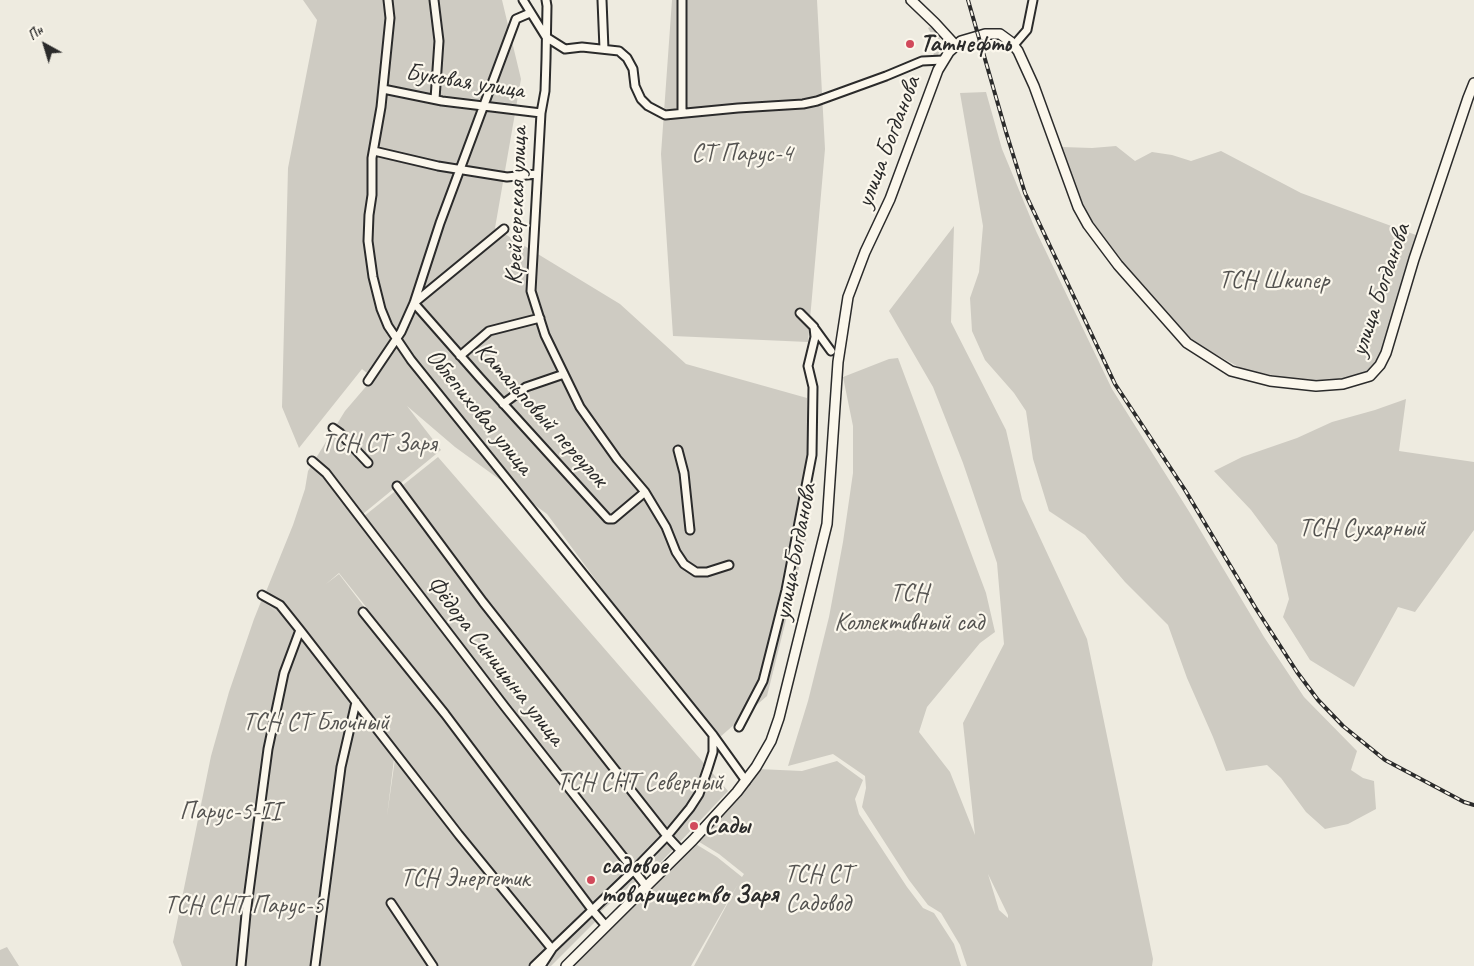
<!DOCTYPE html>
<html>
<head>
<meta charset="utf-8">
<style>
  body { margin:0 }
  #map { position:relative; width:1474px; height:966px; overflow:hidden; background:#eeebe0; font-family:Caveat,sans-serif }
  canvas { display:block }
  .north { position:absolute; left:20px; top:20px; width:50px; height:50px; -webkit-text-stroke:4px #fbf7ec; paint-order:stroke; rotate:321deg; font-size:14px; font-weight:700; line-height:20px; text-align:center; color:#2b2b2b }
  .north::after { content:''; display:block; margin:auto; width:18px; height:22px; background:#2b2b2b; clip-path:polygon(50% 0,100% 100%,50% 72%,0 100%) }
</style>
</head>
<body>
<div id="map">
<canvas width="1474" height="966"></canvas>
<div class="north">Пн</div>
</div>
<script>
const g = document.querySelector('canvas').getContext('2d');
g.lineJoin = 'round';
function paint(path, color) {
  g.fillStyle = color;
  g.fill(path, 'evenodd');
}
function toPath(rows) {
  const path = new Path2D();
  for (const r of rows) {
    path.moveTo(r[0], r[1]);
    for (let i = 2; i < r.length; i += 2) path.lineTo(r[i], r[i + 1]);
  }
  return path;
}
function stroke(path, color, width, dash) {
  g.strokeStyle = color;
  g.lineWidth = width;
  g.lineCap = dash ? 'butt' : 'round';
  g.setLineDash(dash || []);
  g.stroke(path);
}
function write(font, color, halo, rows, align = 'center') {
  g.font = font + ' Caveat,sans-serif';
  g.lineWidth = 4.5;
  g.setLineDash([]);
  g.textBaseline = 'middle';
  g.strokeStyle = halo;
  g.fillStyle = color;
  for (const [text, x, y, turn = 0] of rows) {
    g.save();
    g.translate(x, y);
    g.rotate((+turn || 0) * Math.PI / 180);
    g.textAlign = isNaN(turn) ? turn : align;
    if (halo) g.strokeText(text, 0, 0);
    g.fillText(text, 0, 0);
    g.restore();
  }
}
const green = toPath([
  [303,0,502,0,521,79,495,228,620,304,686,364,807,398,807,536,767,696,720,737,621,614,547,514,455,447,407,406,441,450,358,518,502,710,636,881,600,912,426,682,339,573,326,584,339,574,601,916,551,966,182,966,173,942,211,756,229,692,254,619,262,599,280,615,263,599,293,525,305,489,308,471,345,411,369,383,374,379,362,369,299,448,282,407,288,168,317,20],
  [299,633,395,759,387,816,394,759,299,635],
  [672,0,817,0,825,149,808,342,673,336,661,154],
  [930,27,938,34,940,37,941,48,937,57,933,56,936,47,935,40,928,28],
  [986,92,1002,149,1036,231,1112,389,1190,513,1264,637,1304,697,1357,751,1351,770,1363,778,1374,781,1376,809,1348,824,1325,829,1306,812,1281,778,1267,765,1226,771,1213,737,1187,678,1168,625,1125,582,1085,535,1049,511,1033,459,1026,411,1014,393,985,360,972,331,970,298,979,272,983,226,960,93],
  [1116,146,1135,161,1152,152,1172,155,1191,161,1221,151,1301,193,1416,235,1381,355,1365,373,1343,380,1300,380,1244,370,1190,340,1119,261,1082,207,1062,147,1092,148],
  [954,226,951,322,1006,430,1022,499,1087,639,1153,959,1152,966,967,966,960,945,941,913,928,905,909,880,862,807,866,788,865,776,833,754,788,766,808,701,829,617,843,542,853,473,853,426,843,377,889,359,898,358,986,593,995,632,980,643,927,707,919,732,950,772,975,835,963,723,1004,644,997,563,963,463,933,387,889,311],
  [988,874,1008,915,1008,918,999,910],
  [1406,399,1399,451,1474,462,1474,530,1415,612,1398,607,1354,687,1310,660,1283,617,1289,599,1277,545,1251,510,1214,471,1242,457,1297,438,1332,422,1375,410],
  [438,457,728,791,661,862,638,879,363,517],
  [837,761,863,780,855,799,859,814,907,887,923,908,934,913,954,944,961,966,694,966,738,884,691,966,570,966,694,843,717,857,742,877,744,874,719,854,696,840,758,769,802,771],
  [7,947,19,966,0,966,0,950]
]);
const minor = toPath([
  [388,0,390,18,381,107,372,158,372,195,369,215,368,241,373,277,381,309,388,326,411,360,713,735,746,781],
  [434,0,439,41,435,99],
  [523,0,546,37,565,49,582,47,619,51,627,58,633,69,635,86,641,99,648,106,665,115,738,108,803,104,817,101,886,76,922,61,943,60],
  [546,0,547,6,546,59,545,91,541,113,531,291,545,335,580,407,617,459,645,492,666,527,676,552,684,564,696,572,707,572,729,565],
  [602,0,604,49],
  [1014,45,1027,30,1033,0],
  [383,89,442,101,541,113],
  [682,113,682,0],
  [374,151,438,166,507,177,537,174],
  [504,229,414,303,480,378,608,519,613,519,645,492],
  [815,329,831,351],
  [460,356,489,331,540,318],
  [368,381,401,332,414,303,440,223,516,19,530,13],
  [503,404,526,387,564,374],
  [333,428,340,433,368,463],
  [678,450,684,473,690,530],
  [312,461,326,473,505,707,646,886],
  [397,486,483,602,667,836,681,851],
  [262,595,280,605,300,630,459,835,552,949,541,966],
  [363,612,445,714,593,911,606,926],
  [739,727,763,681,786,590,812,455,813,387,808,366,815,337,814,327,800,313],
  [391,903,433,966],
  [241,966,246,914,268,749,284,673,300,630],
  [315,966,341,767,356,702],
  [534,966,634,870,667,836,690,808,699,794,708,768,713,752,713,735]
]);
const major = toPath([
  [911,0,935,23,956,46],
  [566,966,693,840,737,792,756,767,771,741,779,718,827,524,838,362,848,297,865,252,890,199,938,70,949,52,961,41,985,34,1000,34,1011,42,1018,51,1034,86,1078,207,1088,225,1118,265,1187,343,1231,371,1270,381,1316,386,1343,384,1370,376,1380,365,1386,353,1414,259,1468,98,1474,83]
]);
const rail = toPath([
  [968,0,1006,132,1025,193,1115,384,1185,490,1255,607,1297,672,1318,700,1343,726,1385,760,1464,802,1474,805]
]);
const markers = [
  [910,44,5,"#d1495b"],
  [694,826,5,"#d1495b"],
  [591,880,5,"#d1495b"]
];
const poiNames = [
  ["Татнефть",920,44],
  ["Сады",704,826],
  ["садовое",601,866],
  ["товарищество Заря",601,895]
];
const streetNames = [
  ["Буковая улица",465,82,9],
  ["улица Богданова",889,142,-69],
  ["Крейсерская улица",517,206,-88],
  ["улица Богданова",1381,290,-71],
  ["Облепиховая улица",479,412,51],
  ["Катальповый переулок",541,415,48],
  ["улица Богданова",796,552,-79],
  ["Фёдора Синицына улица",495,661,52]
];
const parkNames = [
  ["СТ Парус-4",742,154],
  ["ТСН Шкипер",1274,281],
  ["ТСН СТ Заря",379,444],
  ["ТСН Сухарный",1362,529],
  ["ТСН",909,594],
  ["Коллективный сад",909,623],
  ["ТСН СТ Блочный",316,723],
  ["ТСН СНТ Северный",640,783],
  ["Парус-5-II",230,812],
  ["ТСН СТ",818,875],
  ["Садовод",818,904],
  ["ТСН Энергетик",465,879],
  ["ТСН СНТ Парус-5",244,906]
];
paint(green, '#cecbc2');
stroke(minor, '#2b2b2b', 11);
stroke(major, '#2b2b2b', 12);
stroke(minor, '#fbf7ec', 7);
stroke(major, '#fbf7ec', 9);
stroke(rail, '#2b2b2b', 4);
stroke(rail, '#fbf7ec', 2, [5.5]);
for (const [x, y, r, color] of markers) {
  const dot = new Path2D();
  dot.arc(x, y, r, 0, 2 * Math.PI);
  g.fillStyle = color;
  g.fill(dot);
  stroke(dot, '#fbf7ec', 2);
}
write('bold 25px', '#2b2b2b', '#fbf7ec', poiNames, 'left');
write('25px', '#2b2b2b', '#fbf7ec', streetNames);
write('25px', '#545351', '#fbf7ec', parkNames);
</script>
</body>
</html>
